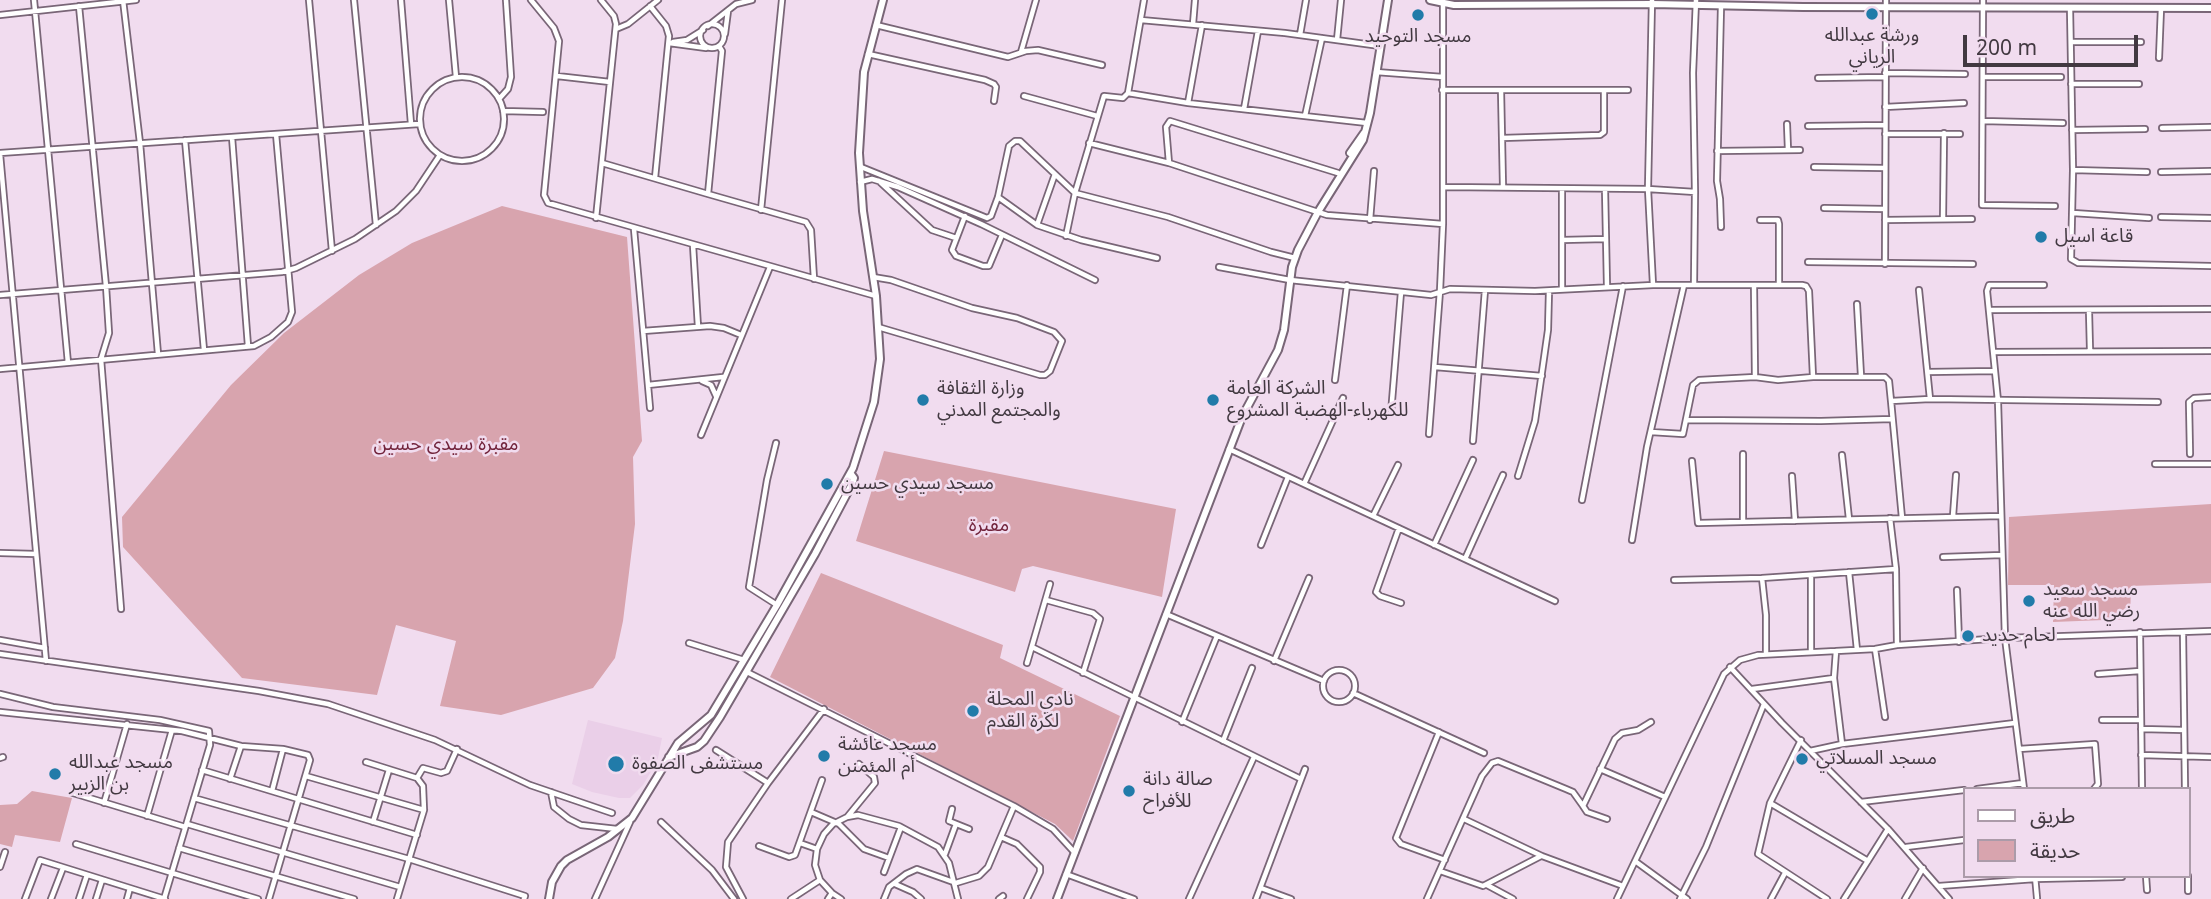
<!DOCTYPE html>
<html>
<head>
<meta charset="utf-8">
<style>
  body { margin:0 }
  #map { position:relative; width:2211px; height:899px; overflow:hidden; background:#f1dcef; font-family:"Noto Sans","Noto Sans Arabic",sans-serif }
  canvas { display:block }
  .legend { position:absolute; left:1963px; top:787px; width:228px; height:91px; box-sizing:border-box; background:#f1dcef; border:2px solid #ab9ba9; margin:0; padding:9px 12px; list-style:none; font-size:21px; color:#423941 }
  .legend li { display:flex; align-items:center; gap:14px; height:35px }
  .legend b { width:35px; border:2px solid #ab9ba9 }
  .scale { position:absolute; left:1963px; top:35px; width:175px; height:32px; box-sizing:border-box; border:4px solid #423941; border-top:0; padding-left:9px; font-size:21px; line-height:24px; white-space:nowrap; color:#423941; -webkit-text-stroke:5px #f1dcef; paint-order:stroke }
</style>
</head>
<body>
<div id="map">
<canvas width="2211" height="899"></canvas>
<ul class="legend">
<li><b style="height:9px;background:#fff"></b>طريق</li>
<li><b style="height:19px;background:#d8a4ae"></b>حديقة</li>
</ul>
<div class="scale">200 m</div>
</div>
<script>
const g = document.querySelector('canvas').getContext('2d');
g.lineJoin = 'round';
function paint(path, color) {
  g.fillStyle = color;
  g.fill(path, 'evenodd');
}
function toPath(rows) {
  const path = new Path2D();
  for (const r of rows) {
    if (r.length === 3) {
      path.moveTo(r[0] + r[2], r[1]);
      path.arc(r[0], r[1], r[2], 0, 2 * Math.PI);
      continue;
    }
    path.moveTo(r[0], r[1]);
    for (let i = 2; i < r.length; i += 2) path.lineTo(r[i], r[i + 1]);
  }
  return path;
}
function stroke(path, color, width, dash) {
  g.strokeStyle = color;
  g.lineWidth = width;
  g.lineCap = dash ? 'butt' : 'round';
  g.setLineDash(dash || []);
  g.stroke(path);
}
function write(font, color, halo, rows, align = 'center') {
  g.font = font + ' "Noto Sans","Noto Sans Arabic",sans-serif';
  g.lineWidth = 5;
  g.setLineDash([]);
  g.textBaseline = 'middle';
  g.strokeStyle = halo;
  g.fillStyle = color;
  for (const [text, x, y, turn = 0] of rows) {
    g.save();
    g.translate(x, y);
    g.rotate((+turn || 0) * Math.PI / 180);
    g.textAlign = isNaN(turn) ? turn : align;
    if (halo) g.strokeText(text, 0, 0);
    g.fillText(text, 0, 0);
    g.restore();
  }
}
const built = toPath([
  [588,720,662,738,658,758,652,770,643,785,630,798,619,798,592,792,572,784]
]);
const green = toPath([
  [502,206,627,237,642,441,633,457,635,524,623,621,615,658,593,688,501,715,440,706,456,641,396,625,377,695,242,678,123,547,122,517,231,385,284,333,359,275,412,243],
  [884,451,1176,509,1162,597,1033,566,1022,569,1015,592,856,541],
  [2211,504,2211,583,2131,586,2130,619,2053,622,2054,585,2008,585,2009,517],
  [821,573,1003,645,1000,658,1120,716,1073,841,1055,824,770,677],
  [32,791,72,798,60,842,15,835,12,847,0,844,0,805,17,804]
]);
const minor = toPath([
  [34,0,68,363],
  [123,0,140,143,158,354],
  [309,0,332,251],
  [354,0,376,225],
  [401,0,411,124],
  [449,0,456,77],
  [531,0,554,28,559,41,544,195,548,203,876,296],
  [1652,0,1648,189,1653,285],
  [1983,0,1982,205,2055,206],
  [79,6,106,286,109,333,101,359,121,609],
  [650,6,666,26,669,36,655,178],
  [1721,6,1717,181,1720,199,1721,227],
  [2070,8,2073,170,2071,259,2078,263,2211,266],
  [0,15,136,0],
  [1141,20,1285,33,1380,46],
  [1193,24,1195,0],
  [712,36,12],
  [876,25,1008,57,1026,51,1038,50,1102,65],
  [708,26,736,4,752,0],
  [616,29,628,24,658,0],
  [725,34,728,11],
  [1300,35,1306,0],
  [1337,40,1341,0],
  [673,42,687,40,703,30],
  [2071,42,2141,42],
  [669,43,706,48],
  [1021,52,1036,0],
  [868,54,985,80,994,84,996,87,994,101],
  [2159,58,2161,8],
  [1376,72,1443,77],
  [1885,73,1965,74],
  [557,76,610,82],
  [462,119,42],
  [1984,77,2061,77],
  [1818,78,1885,77],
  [2071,84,2139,84],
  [1442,90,1628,90],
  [1501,90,1503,187],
  [1128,93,1144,0],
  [1024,96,1097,116],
  [499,99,508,89,511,77,506,0],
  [1188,103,1202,25],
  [1885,107,1964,103],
  [1244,109,1258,31],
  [503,111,543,112],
  [1305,116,1322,38],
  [1983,121,2063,123],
  [1787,124,1788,150],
  [1808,126,1885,125],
  [2162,128,2211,127],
  [2072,130,2145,129],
  [1885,134,1960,134],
  [232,137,248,346],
  [1502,138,1600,135,1604,132,1604,90],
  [185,140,204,350],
  [1089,143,1169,163,1327,215,1443,224],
  [1717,151,1800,150],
  [0,153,419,124],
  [0,154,46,661],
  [602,163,708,194,722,51,719,46],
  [1169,163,1166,127,1170,121,1338,173],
  [861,167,987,218,991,216,998,197,1009,146,1015,141,1020,141,1075,193,1168,217,1271,252,1295,258],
  [1814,167,1885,168],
  [2073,170,2147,172],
  [2161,172,2211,171],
  [879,181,932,230,956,238],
  [860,182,872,179,898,187,981,224,1095,280],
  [1444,187,1648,189,1695,192],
  [1562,189,1562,288],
  [1605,189,1607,286],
  [708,194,806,222,811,230,814,279],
  [998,197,1037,225,1081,240,1157,258],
  [1824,208,1885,209],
  [761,210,782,0],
  [2073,213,2149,218],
  [965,216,952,250,956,256,983,266,989,266,1002,235],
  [2161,217,2211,218],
  [596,218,616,24,614,16,601,0],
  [1943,219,1944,133],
  [1370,220,1374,171],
  [1760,220,1778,220,1779,224,1779,285],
  [1885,220,1972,219],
  [1037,225,1055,174],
  [634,229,650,408],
  [1066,236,1075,193,1104,96,1123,98,1128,93,1188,103,1367,123],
  [1562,240,1606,239],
  [693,245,698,327],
  [1808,262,1973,264],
  [1885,264,1886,0],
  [1219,267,1290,280,1431,295,1450,289,1535,291,1653,285,1802,285,1806,286,1809,291,1813,377],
  [873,277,891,280,972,308,1017,318,1054,332,1062,341,1050,371,1045,375,1040,375,878,327],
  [1694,285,1695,192,1693,73,1696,0],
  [1754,285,1755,377],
  [1919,290,1930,399],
  [0,295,282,272,296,268,355,239,396,211,416,191,440,155],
  [1857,304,1861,376],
  [1989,310,2211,309],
  [2089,311,2090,350],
  [643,331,710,326,724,328,741,335],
  [1994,352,2211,351],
  [1435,367,1542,376],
  [0,369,254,346,271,337,288,322,292,312,276,134],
  [1928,372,1995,371],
  [1335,380,1347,285],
  [702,381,711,385,716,396],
  [648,385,723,377],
  [1891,401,1930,399,2158,402],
  [1391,413,1401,292],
  [1686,420,1821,421,1892,419],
  [1651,432,1683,434,1693,385,1699,380,1755,377,1778,380,1813,377,1885,377,1889,381,1891,401,1902,518],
  [1429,434,1440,291,1443,224,1443,5],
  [701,435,770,267],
  [1473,441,1485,290],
  [776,443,767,480,749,587,777,605],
  [1229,449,1555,601],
  [2190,454,2189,402,2194,398,2211,397],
  [1842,455,1849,519],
  [1692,461,1698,523,2001,516],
  [2155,464,2211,464],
  [1518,476,1535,421,1548,330,1549,291],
  [1792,476,1795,521],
  [1304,484,1343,398],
  [1582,500,1623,286],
  [1373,516,1398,465],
  [1953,516,1956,475],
  [1890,518,1896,569,1897,645],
  [1743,522,1743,454],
  [1399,528,1376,592,1380,596,1401,603],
  [1632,540,1647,447,1684,285],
  [1261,545,1288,477],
  [1434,545,1473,460],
  [0,553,36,554],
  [1943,557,2002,555],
  [1465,559,1503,475],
  [1849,572,1857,650],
  [1811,576,1811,651],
  [1762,578,1766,615,1766,654],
  [1674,580,1762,578,1896,569],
  [1957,590,1959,642],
  [1046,600,1093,613,1100,619,1083,673],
  [1166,614,1324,681],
  [2140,632,2142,789],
  [2183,632,2185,789],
  [0,640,45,648],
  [689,643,744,660],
  [1032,647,1301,779],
  [1875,649,1885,717],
  [1836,651,1834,678,1842,744],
  [0,654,259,691,328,704,435,740,530,785,612,813],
  [1274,661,1309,578],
  [1027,663,1050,584],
  [1730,667,1782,723,1888,829,1949,899],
  [1339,686,16],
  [747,672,1014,806,1053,829,1075,853],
  [2098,674,2140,671],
  [1752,689,1834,678],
  [1353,693,1484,753],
  [0,694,53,707,160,720,209,731,210,745,164,899],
  [0,712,182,731,241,746,283,749,308,755,310,760,269,899],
  [2102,720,2141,720],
  [1182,722,1217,636],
  [2141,729,2184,730],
  [1439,732,1396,838,1401,844,1445,860],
  [1801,740,1770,803,1758,854,1827,899],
  [1223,741,1252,668],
  [2019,749,2095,744,2098,784,2094,789],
  [716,750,768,783],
  [1810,751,1842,744,2015,723],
  [2141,755,2211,757],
  [0,758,3,757],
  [366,762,417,778,423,786,424,810,397,899],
  [1600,769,1665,797],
  [202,770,417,835],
  [306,776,424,810],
  [417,778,423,768,441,773,447,771,457,749],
  [230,779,241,746],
  [1977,789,2023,783],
  [2024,789,2005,638,1998,401,1987,291,1989,285,2044,285],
  [272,791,283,749],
  [551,792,554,807,569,819,581,825,617,829],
  [73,793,185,827],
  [194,798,409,859,525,896,524,899],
  [1861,802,1964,790],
  [104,803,127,724],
  [1770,803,1868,861],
  [952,809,949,821,969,829],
  [811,812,839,824,864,849,889,858],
  [147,816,172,730],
  [848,816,875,783,874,777,859,764],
  [1464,819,1542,856,1623,886],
  [1607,819,1587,812,1583,806,1615,739,1622,733,1638,730,1651,722],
  [373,822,389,770],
  [661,822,712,870,734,899],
  [187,824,400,887],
  [1001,837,1017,844,1040,867,1040,872,1027,899],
  [800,843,817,849],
  [76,844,258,899],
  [759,846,789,857,795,855,822,780],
  [1906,847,1964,840],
  [179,848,354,899],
  [945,854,956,824],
  [1635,861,1687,899],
  [0,867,5,852],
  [1440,871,1483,886,1541,856],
  [884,872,901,827],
  [1066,874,1134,899],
  [2035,876,2037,898],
  [2146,876,2147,890],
  [2188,876,2188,891],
  [895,884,913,892,921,899],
  [1487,885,1513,899],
  [1939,886,2035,879,2122,877],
  [1261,888,1291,899],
  [25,899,40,860,165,899],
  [51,899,63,868],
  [79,899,87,875],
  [96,899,102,880],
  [127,899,130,888],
  [595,899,630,822],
  [743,899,726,867,728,842,768,783,824,709],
  [791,899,820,880],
  [828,899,832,893],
  [841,899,832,893,820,880,815,865,817,849,824,834,833,824,847,817,858,815,899,826,938,847,949,863,958,899],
  [884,899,889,887,906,874,917,869,956,883,979,876,988,867,1014,806],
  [999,899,1003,896],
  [1189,899,1254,757],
  [1256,899,1305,769],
  [1427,899,1482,776,1492,763,1498,761,1566,789,1573,792,1583,806],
  [1617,899,1724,674,1740,660,1758,655,1875,649,1897,645,2005,638,2211,631],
  [1680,899,1706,847,1764,704],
  [1771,899,1785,873],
  [1844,899,1888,829],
  [1905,899,1923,868]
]);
const tertiary = toPath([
  [1430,0,1454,5,1652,4,1803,7,2211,8],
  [1350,153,1364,133],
  [669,757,697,747,704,741,720,717,815,554,852,484,854,478,851,474],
  [549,899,552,882,561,866,567,860,608,837,632,818,678,743,711,715,777,605,853,468,874,402,880,359,876,296,863,211,859,153,864,72,883,0],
  [1057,899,1242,417,1278,350,1284,330,1292,267,1298,250,1318,212,1363,140,1370,113,1388,0]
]);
const markers = [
  [1872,14,7,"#217ba9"],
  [1418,15,7,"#217ba9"],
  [2041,237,7,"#217ba9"],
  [923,400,7,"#217ba9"],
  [1213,400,7,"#217ba9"],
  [827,484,7,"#217ba9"],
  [2029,601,7,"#217ba9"],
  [1968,636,7,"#217ba9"],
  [973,711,7,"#217ba9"],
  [824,756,7,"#217ba9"],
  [1802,759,7,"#217ba9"],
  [616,764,9,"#217ba9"],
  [55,774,7,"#217ba9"],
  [1129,791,7,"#217ba9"]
];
const poiNames = [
  ["ورشة عبدالله",1872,36,"center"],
  ["الرياني",1872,58,"center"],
  ["مسجد التوحيد",1418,37,"center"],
  ["قاعة اسيل",2055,237],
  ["وزارة الثقافة",937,389],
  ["والمجتمع المدني",937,411],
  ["الشركة العامة",1227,389],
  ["للكهرباء-الهضبة المشروع",1227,411],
  ["مسجد سيدي حسين",841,484],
  ["مسجد سعيد",2043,590],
  ["رضي الله عنه",2043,612],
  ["لحام حديد",1982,636],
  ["نادي المحلة",987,700],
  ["لكرة القدم",987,722],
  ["مسجد عائشة",838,745],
  ["أم المئمنن",838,767],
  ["مسجد المسلاتي",1816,759],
  ["مسجد عبدالله",69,763],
  ["بن الزبير",69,785],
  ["مستشفى الصفوة",632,764],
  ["صالة دانة",1143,780],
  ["للأفراح",1143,802]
];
const parkNames = [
  ["مقبرة سيدي حسين",446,445],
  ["مقبرة",989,526]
];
paint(built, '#eacfe8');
paint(green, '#d8a4ae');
stroke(minor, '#796677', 8);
stroke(tertiary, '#796677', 10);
stroke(minor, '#fff', 4.5);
stroke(tertiary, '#fff', 6);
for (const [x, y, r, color] of markers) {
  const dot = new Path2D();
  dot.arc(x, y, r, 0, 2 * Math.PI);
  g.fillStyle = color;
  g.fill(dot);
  stroke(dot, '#f1dcef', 2.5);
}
write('19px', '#423941', '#f1dcef', poiNames, 'left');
write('19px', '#72243c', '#f1dcef', parkNames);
</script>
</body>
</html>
